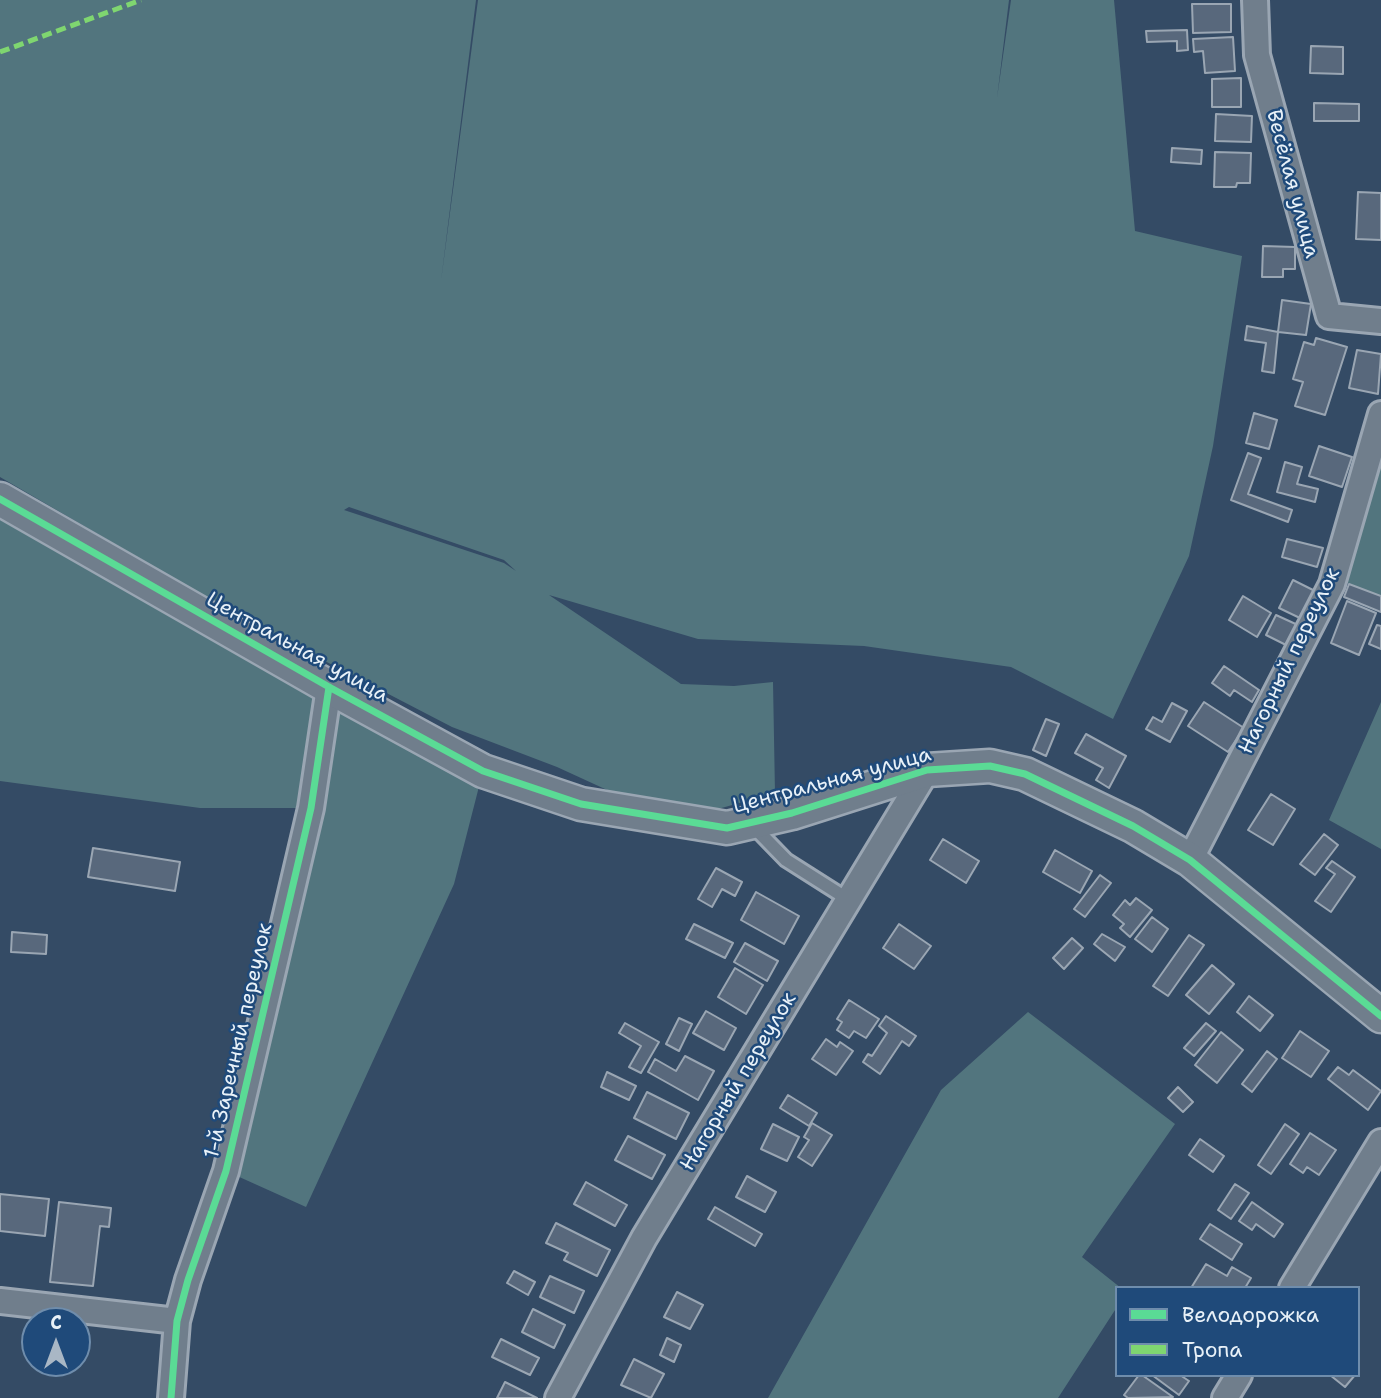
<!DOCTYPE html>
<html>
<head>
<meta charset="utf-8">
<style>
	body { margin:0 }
	#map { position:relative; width:1381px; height:1398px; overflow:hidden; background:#344b65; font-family:"Shantell Sans",sans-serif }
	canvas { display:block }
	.legend { position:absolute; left:1115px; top:1286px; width:245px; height:91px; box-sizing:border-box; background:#1f4a7a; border:2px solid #6f8dac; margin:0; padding:9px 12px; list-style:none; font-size:21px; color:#e8f1f8 }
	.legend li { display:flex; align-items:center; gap:14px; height:35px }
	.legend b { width:35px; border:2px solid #6f8dac }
	.north { position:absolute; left:21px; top:1307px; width:70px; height:70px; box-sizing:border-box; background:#1f4a7a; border:2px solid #6f8dac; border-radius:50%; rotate:0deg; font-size:19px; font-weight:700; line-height:28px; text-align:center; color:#e8f1f8 }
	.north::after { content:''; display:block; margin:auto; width:24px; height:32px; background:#a9b7c5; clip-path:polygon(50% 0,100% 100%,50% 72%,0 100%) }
</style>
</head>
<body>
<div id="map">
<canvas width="1381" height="1398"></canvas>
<ul class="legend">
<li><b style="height:9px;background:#5adb95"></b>Велодорожка</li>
<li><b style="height:9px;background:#7fd670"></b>Тропа</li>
</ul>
<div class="north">С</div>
</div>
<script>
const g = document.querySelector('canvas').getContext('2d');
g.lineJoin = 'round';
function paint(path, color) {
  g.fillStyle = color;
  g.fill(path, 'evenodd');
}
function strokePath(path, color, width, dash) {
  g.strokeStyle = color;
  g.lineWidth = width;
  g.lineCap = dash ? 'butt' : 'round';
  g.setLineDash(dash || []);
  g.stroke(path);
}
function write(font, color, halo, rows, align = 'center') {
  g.font = font + ' "Shantell Sans",sans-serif';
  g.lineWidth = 5;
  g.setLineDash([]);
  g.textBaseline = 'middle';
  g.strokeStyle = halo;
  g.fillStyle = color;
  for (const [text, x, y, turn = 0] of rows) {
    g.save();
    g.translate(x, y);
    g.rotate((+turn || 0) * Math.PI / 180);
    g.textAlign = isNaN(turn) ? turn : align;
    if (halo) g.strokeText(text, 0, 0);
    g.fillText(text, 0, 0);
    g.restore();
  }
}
const green = new Path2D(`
	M0 0H476L441 281 478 0H1009L997 98 1011 0H1114L1135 231 1242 256 1213 446 1189 556 1113 719 1011 667 864 646 698 639 549 595 681 684 734 686 773 682 775 793 718 809 618 795 557 767 452 727 242 618 0 477ZM349 507 504 560 516 571 504 563 344 510Z
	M1381 449V596L1349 584 1337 568Z
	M0 499 483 771 454 884 306 1207 226 1171 311 808H200L0 781Z
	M1381 702V849L1329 820Z
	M1028 1012 1175 1124 1082 1257 1121 1288H1117V1307L1058 1398H768L941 1090Z`);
const building = new Path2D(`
	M1192 4H1231V32L1193 33Z
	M1187 30 1188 50 1177 51V41L1147 42 1146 31Z
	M1233 37 1235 71 1205 73 1203 51 1194 52 1193 39Z
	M1311 46 1343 47V74L1310 73Z
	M1241 78V107H1212V79Z
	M1314 103 1359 104V121H1314Z
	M1216 114 1252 116 1251 142 1215 141Z
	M1172 148 1202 150 1201 164 1171 162Z
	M1215 152 1251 153 1250 183H1237L1236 187H1214Z
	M1358 192 1381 193V240L1356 239Z
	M1263 246 1295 247V269H1283V277H1262Z
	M1282 300 1311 304 1306 335 1278 332Z
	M1247 326 1278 332 1274 373 1262 371 1266 343 1245 340Z
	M1316 338 1347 347 1325 415 1295 406 1303 382 1293 379 1304 342 1314 345Z
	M1357 350 1381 354 1378 394 1349 388Z
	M1254 413 1277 420 1269 449 1246 443Z
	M1319 446 1352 457 1342 487 1309 476Z
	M1248 453 1261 458 1248 494 1292 510 1288 522 1231 500Z
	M1285 462 1302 467 1297 484 1318 489 1315 502 1277 492Z
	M1287 539 1323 548 1317 567 1282 557Z
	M1293 580 1317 592 1304 620 1279 608Z
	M1349 584 1381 596V612L1344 597Z
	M1243 596 1271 613 1257 637 1229 620Z
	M1347 601 1376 613 1359 655 1331 643Z
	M1276 615 1300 626 1290 647 1266 635Z
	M1377 625 1381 626V649L1369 644Z
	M1224 666 1259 690 1252 702 1234 690 1230 696 1212 683Z
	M1204 702 1244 728 1228 752 1188 726Z
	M1172 703 1187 711 1170 742 1146 729 1153 717 1162 722Z
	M1046 719 1059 724 1046 756 1033 750Z
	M1086 734 1126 756 1109 788 1096 780 1103 768 1075 753Z
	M1271 794 1295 809 1273 845 1248 830Z
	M1324 834 1338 845 1315 875 1300 864Z
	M943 839 979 861 966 883 930 860Z
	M93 848 180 862 175 891 88 877Z
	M1055 850 1092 871 1080 893 1043 872Z
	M1332 861 1355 877 1331 912 1315 901 1335 874 1326 868Z
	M716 868 742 882 735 896 722 889 712 907 698 899Z
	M1100 875 1111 883 1085 917 1074 909Z
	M756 892 799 916 784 944 741 920Z
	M1136 898 1152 910 1130 937 1120 928 1124 924 1113 915 1125 900 1130 905Z
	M1152 917 1168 929 1152 952 1135 939Z
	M694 924 733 943 725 958 686 939Z
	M899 924 931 946 914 969 883 948Z
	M12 932 47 935 46 954 11 952Z
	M1102 934 1125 947 1115 961 1094 944Z
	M1189 935 1204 945 1168 996 1153 986Z
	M1072 938 1083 948 1064 969 1053 958Z
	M745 943 778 961 767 981 734 962Z
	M1212 965 1234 984 1209 1014 1186 995Z
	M735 968 763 985 746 1014 718 997Z
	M1249 996 1273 1015 1260 1031 1237 1012Z
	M849 1000 879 1019 866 1038 854 1031 849 1038 837 1030 842 1022 837 1019Z
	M706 1011 736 1028 724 1050 693 1033Z
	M886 1016 916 1036 909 1046 902 1041 880 1074 863 1062 868 1054 872 1056 887 1033 879 1026Z
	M679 1018 692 1024 679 1051 666 1044Z
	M625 1023 659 1042 641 1073 629 1067 641 1046 619 1033Z
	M1206 1023 1216 1031 1194 1056 1184 1048Z
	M1300 1031 1329 1051 1311 1077 1282 1058Z
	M1221 1032 1243 1050 1217 1083 1195 1065Z
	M826 1039 837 1047 840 1042 853 1051 836 1075 812 1059Z
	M1267 1051 1277 1059 1252 1092 1242 1084Z
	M685 1056 714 1071 698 1100 648 1072 655 1059 676 1071Z
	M1338 1067 1349 1075 1353 1070 1381 1091 1368 1110 1328 1079Z
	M607 1072 636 1086 629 1100 601 1087Z
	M1178 1087 1193 1102 1183 1112 1168 1098Z
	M647 1092 689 1113 676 1139 634 1118Z
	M788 1095 817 1113 809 1126 780 1108Z
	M812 1123 832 1135 812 1166 798 1157 809 1140 804 1137Z
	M773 1124 799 1137 787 1161 761 1149Z
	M1285 1124 1299 1134 1271 1174 1258 1165Z
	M1310 1133 1336 1150 1319 1175 1307 1167 1303 1173 1290 1164Z
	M628 1136 665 1155 652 1179 615 1160Z
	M1200 1139 1224 1156 1213 1172 1189 1155Z
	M747 1176 776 1192 765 1212 736 1197Z
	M586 1182 627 1205 615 1226 574 1204Z
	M1235 1184 1249 1193 1231 1219 1218 1210Z
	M0 1194 49 1199 45 1236 0 1231Z
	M59 1202 111 1208 109 1227 100 1226 93 1286 50 1282Z
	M1252 1202 1283 1224 1274 1237 1256 1224 1252 1230 1239 1221Z
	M715 1207 762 1234 755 1246 708 1219Z
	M556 1223 610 1250 597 1276 564 1260 568 1253 546 1243Z
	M1210 1224 1242 1244 1232 1260 1200 1239Z
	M1206 1264 1227 1276 1232 1267 1251 1278 1245 1288H1191Z
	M514 1271 535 1282 528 1295 507 1283Z
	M550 1276 584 1291 574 1313 540 1297Z
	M677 1292 703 1305 690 1329 664 1317Z
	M533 1309 565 1325 554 1348 522 1332Z
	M667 1338 681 1345 674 1362 660 1355Z
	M501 1339 539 1358 530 1375 492 1357Z
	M634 1359 664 1374 651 1398 621 1385Z
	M1139 1375H1142L1173 1397 1128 1398 1124 1395Z
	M1152 1375H1180L1189 1381 1179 1395Z
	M1330 1375H1355L1345 1387Z
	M505 1382 537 1398H497Z`);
const service = new Path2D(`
	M753 826 786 860 849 900`);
const minor = new Path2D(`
	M1255 0 1257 55 1329 316 1381 321
	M1190 860 1332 584 1381 414
	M1292 1288 1381 1142
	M0 1301 177 1321
	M171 1398 177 1321 188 1280 226 1171 311 808 329 687
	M558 1398 644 1238 927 770
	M1225 1398 1239 1375`);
const tertiary = new Path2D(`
	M0 499 329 687 483 771 581 804 727 828 792 813 927 770 990 766 1025 774 1133 826 1190 860 1381 1016`);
const quiet = new Path2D(`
	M0 52 141 0`);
const cycleway = new Path2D(`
	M0 499 329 687 483 771 581 804 727 828 792 813 927 770 990 766 1025 774 1133 826 1190 860 1381 1016
	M171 1398 177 1321 188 1280 226 1171 311 808 329 687`);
const streetNames = [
	["Весёлая улица",1292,184,75],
	["Центральная улица",297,648,29],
	["Нагорный переулок",1290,661,-64],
	["Центральная улица",832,781,-15],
	["1-й Заречный переулок",239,1041,-77],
	["Нагорный переулок",739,1082,-59]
];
paint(green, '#52757e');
paint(building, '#58687c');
strokePath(building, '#9aa6b3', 2);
strokePath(service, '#9aa6b3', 18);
strokePath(minor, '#9aa6b3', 30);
strokePath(tertiary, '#9aa6b3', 37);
strokePath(service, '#707e8c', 12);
strokePath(minor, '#707e8c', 24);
strokePath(tertiary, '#707e8c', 32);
strokePath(quiet, '#7fd670', 5, [10, 5]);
strokePath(cycleway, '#5adb95', 7);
write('21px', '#e8f1f8', '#1f4a7a', streetNames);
</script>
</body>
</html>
